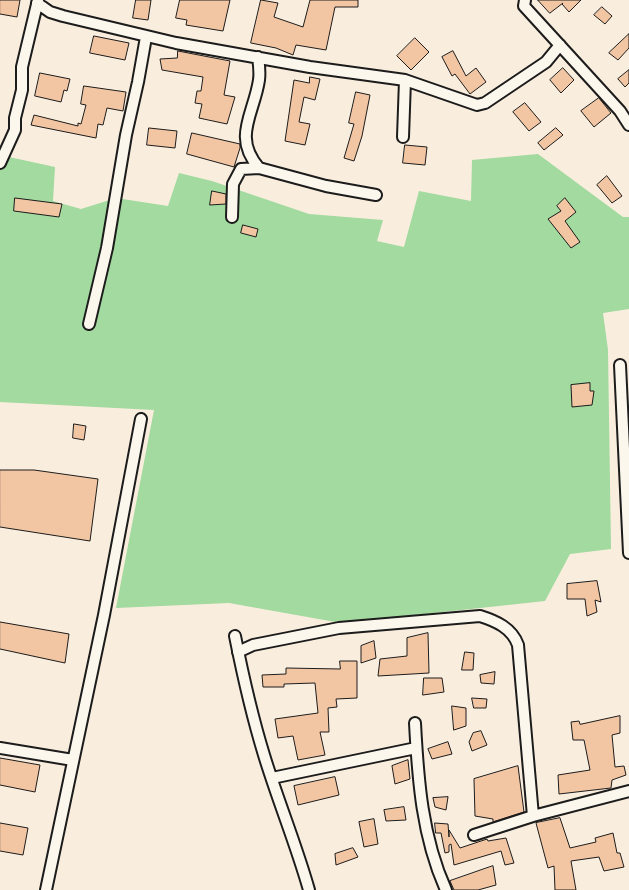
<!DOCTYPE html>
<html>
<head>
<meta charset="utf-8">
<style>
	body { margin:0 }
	canvas { display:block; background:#f9eddd }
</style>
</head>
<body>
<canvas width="629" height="890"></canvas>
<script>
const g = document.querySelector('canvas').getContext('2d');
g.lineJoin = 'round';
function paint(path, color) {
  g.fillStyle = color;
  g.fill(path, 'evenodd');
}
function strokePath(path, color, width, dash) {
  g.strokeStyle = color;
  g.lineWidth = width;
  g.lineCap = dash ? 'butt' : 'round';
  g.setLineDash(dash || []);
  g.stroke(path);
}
const green = new Path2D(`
	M538 154 623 217H629V309L603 313 608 350 611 549 570 554 545 601 341 623 229 603 116 608 154 410 0 402V155L55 167 53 201 81 209 116 198 168 206 179 173 212 181 309 214 383 220 377 241 404 247 419 191 471 201 472 160Z`);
const building = new Path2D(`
	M0 0H20L17 17 0 14Z
	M136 0H151L148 20 133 18Z
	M180 0H230L223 31 186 25 187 20 176 18Z
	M261 0 278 3 274 17 303 27 310 0H358V7H335L326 50 296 45 293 55 276 48 251 43Z
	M538 0H581L569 12 562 4 563 3 550 13Z
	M602 7 612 16 605 24 594 15Z
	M629 34V48L618 60 609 53Z
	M94 36 129 43 125 60 90 53Z
	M415 38 429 52 411 70 397 56Z
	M178 51 230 61 224 95 235 97 227 124 199 118 202 104 195 103 197 91H201L203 77 162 70 160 59 177 58Z
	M453 51 466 76 476 68 486 82 470 94 455 74 452 76 442 57Z
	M563 68 574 80 561 93 550 80Z
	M629 70V83L625 87 618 79Z
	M40 73 70 79 67 91 64 90 61 102 35 96Z
	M310 77 320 79 315 100 304 97 299 122 310 124 305 145 285 141 294 80 309 83Z
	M84 86 126 92 123 111 107 108 103 125 98 124 96 138 31 125 34 115 78 126V123L81 124 86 105 81 104Z
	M356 92 370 95 362 136 354 161 344 158 354 124 349 123Z
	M599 98 611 113 594 127 581 111Z
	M525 103 541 122 529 131 513 112Z
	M149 128 177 131 175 148 147 145Z
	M556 128 563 135 544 150 538 143Z
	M192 133 240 144V148L234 167 187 154Z
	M405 145 427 147 425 165 403 163Z
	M607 176 622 196 612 203 597 185Z
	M212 191 226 194V204L210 205Z
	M15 198 62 204 59 217 14 211Z
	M565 198 576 212 565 221 580 242 571 248 548 219 561 211 557 206Z
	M243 225 258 229 256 237 241 233Z
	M590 383V391H594L592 405 572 407 571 385Z
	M74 424 86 426 84 440 73 438Z
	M0 470H34L98 479 90 541 0 527Z
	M597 581 601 602 595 600 597 612 587 616 585 599H567V584Z
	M0 622 69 634 65 663 0 649Z
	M428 633 429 673 378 676 380 659 407 656V638Z
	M374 641 376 658 361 663V646Z
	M465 652 474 653 473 670H462Z
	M340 661H357V698L336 699 337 707 328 708 329 732H320L325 755 298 760 293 736 278 738 275 719 318 713 315 683 284 684V687H263L262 675 286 674V668L340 669Z
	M495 672 494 684 481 683 480 675Z
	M424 678H442L444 692 423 695Z
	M472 698 487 699 486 708H474Z
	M452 706 466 708V726L454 730Z
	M620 716V733L612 735 615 767 624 766 626 775 612 780 611 788 559 794 558 775 590 770 584 740H573L571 722 579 721 580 724Z
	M481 731 487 745 472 751 469 742 473 733Z
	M448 742 452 754 432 759 428 749Z
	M0 758 40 765 35 792 0 785Z
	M408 760 410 779 395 784 392 766Z
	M518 766 524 812 493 822V819L475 816 474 779Z
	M335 777 339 795 298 805 294 786Z
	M448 797 446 810 435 807 433 798Z
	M404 807 406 820 386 821 384 810Z
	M560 818 570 848 596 842 595 838 613 833 617 853H620L624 867 604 871 599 857 571 861 576 890H555L554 866 548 868 536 823Z
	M374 819 378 844 364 847 359 822Z
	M0 823 28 828 23 855 0 851Z
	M435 823 448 824 449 837V830L460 848 487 839 488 841 506 838 514 863 505 865 501 851 454 865 451 844 449 845V852L445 853 441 833H436Z
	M353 848 358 857 336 865 335 854Z
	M493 866 496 885 478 890H454L450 881Z`);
const minor = new Path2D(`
	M525 0 524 6 620 111 629 125
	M37 3 50 12 63 16 176 43 310 67 405 80 477 105 485 103 546 62 560 45
	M258 57C259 64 260 73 259 80 254 114 232 137 259 168L326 186 376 195
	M403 137 405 80
	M0 163 15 130V118L22 90V67L38 0
	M232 217 233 184 241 169 259 168
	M89 324 107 248 126 135 138 82 146 37
	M620 365 629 553
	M235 636C243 676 252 716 264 755 278 801 296 844 309 890
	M238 652 253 645 339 628 480 616C496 621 512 628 518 645L533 816
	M415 723C418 780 422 837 446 890
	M0 748 73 760
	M272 778 416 748
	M474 835 533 816 629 791
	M46 890 104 615 141 419`);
paint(green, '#a2da9f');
paint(building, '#f3c6a3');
strokePath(building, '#1c1c1c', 1);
strokePath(minor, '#1c1c1c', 14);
strokePath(minor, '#fbf7ec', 10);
</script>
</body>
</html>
